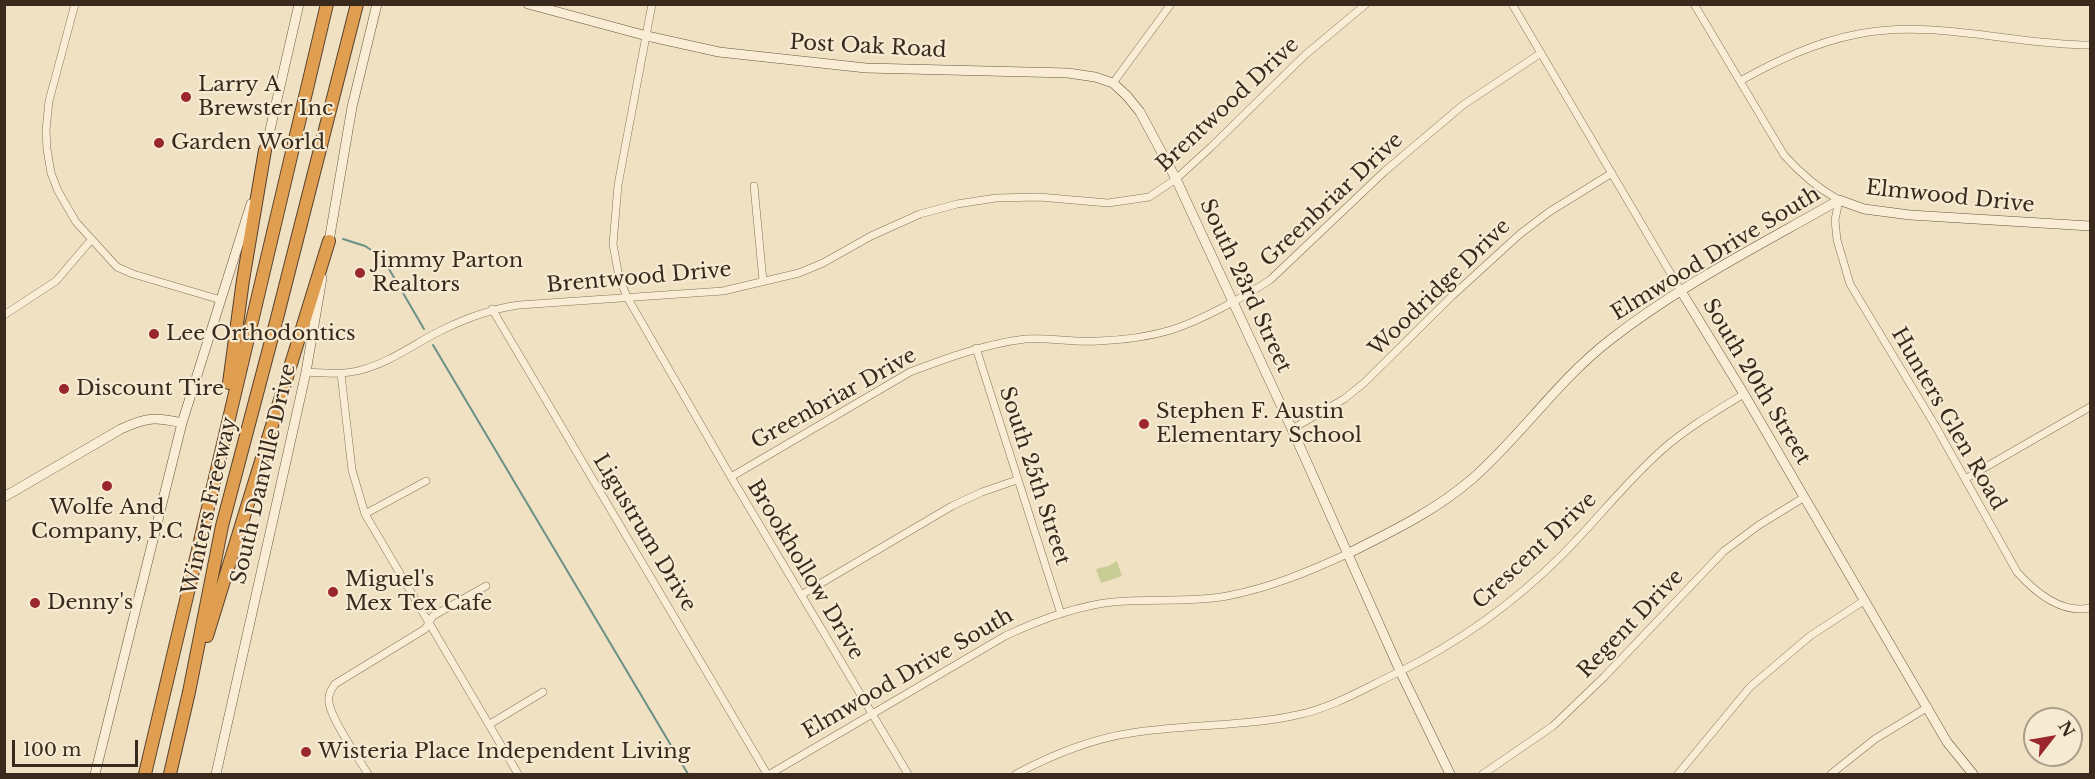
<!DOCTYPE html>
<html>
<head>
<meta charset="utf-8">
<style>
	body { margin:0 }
	#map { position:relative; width:2095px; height:779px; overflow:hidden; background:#efe1c2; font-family:"Libre Baskerville",serif }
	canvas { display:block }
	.frame { position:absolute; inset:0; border:6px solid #392a1d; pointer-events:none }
	.north { position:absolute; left:2023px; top:707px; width:60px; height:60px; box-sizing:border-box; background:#f6ebd2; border:2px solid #aa9e8a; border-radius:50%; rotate:59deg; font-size:16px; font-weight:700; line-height:24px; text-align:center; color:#392a1d }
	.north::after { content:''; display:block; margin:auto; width:21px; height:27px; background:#99272b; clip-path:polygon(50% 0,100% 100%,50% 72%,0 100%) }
	.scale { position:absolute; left:12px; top:740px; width:126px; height:27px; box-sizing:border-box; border:3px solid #392a1d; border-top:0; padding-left:8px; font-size:18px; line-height:21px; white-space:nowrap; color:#392a1d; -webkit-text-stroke:4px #f6ebd2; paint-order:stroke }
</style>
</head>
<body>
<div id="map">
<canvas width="2095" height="779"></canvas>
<div class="frame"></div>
<div class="north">N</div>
<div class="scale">100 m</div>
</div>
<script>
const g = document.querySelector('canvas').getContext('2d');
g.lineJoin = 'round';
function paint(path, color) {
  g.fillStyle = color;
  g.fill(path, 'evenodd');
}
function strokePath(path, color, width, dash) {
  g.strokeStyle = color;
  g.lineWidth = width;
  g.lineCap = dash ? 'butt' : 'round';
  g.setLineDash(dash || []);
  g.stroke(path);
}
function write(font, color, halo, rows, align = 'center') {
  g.font = font + ' "Libre Baskerville",serif';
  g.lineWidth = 4.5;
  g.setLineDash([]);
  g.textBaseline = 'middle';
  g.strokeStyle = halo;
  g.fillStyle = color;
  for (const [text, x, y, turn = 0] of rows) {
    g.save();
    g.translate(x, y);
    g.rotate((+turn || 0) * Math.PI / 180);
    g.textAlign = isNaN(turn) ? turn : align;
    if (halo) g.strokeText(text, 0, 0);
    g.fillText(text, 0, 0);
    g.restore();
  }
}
const green = new Path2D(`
	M1117 561 1122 576 1101 583 1096 569 1108 566Z`);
const stream = new Path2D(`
	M343 239 365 246 382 257 424 329
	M433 345 688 774`);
const street = new Path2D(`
	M75 4 49 101 46 130 47 149 51 173 58 191 76 222 117 267 133 274 221 300
	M652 4 618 185 613 244 619 277 627 297 731 477 908 774
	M1512 4 1681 291
	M1694 4 1784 155C1801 174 1817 188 1839 200L1835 220 1837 240 1850 284 1936 427 2017 572C2035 592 2062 614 2090 608
	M1740 81C1778 60 1816 42 1858 34 1934 19 2014 45 2090 45
	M1113 83 1171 4
	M754 186 763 281
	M492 309 767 774
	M4 315 56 281 91 240
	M976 348 1061 614
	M306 372C325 373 343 375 361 370 389 363 414 344 440 331 466 318 490 309 519 305L723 291 799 273 823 263 871 236 920 214 957 204 996 198 1039 197 1108 203 1149 197 1176 179 1211 147 1305 55 1366 4
	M341 374 352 470 365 514 518 774
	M1292 429 1344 399 1364 383 1452 296 1520 234 1549 212 1612 173
	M731 477 910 372C947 358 985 344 1025 339 1049 337 1074 343 1098 341 1123 340 1148 337 1171 330 1200 321 1244 297 1270 280L1385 171 1463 105 1541 53
	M1965 479 2090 407
	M365 514 426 481
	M801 595 952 506 982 492 1017 480
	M490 724 543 692
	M368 774C359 759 330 718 329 702 328 694 331 690 335 684L425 629 433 616 486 586
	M770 774 1005 636C1039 620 1075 606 1113 602 1151 598 1189 603 1227 596 1269 588 1308 572 1347 554
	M1016 774C1052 755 1090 739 1131 733 1185 724 1243 727 1297 715 1332 708 1365 688 1397 673 1458 643 1514 603 1562 555 1596 521 1626 482 1662 450 1687 428 1716 411 1744 394
	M1483 774 1553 726 1604 677 1724 551 1759 525 1803 498
	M1678 774 1750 687 1810 636 1865 600
	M1831 774 1875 739 1928 707`);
const secondary = new Path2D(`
	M528 4 647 36 719 52 866 68 1068 73 1095 77 1113 83 1127 96 1140 112 1176 179 1292 429 1400 671 1450 774
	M264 156 299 4
	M328 247 352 107 377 4
	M1681 291 1744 394 1947 742 1973 774
	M4 497 121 429C147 417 155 417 182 423
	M1347 554C1391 532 1435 511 1472 479 1521 436 1558 380 1610 340 1680 285 1762 244 1839 200L1864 209 1910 215 2090 226
	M95 774 182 423 251 204
	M216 774 306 372 322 278`);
const highway = new Path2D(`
	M229 383 243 280 265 150
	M207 636 329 241
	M145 774 327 4
	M170 774 189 692 222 526 276 322 357 4`);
const markers = [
	[186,97,6,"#99272b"],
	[159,143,6,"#99272b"],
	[360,273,6,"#99272b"],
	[154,334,6,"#99272b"],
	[64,389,6,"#99272b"],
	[1144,424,6,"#99272b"],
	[107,486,6,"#99272b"],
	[333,592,6,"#99272b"],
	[35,603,6,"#99272b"],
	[306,752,6,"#99272b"]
];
const streetNames = [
	["Post Oak Road",868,47,3],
	["Brentwood Drive",1228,105,-43],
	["Elmwood Drive",1950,197,6],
	["Greenbriar Drive",1332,200,-43],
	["Elmwood Drive South",1716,254,-31],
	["Brentwood Drive",639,278,-5],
	["South 23rd Street",1245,286,65],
	["Woodridge Drive",1440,288,-44],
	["South 20th Street",1756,382,59],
	["Greenbriar Drive",834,399,-29],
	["Hunters Glen Road",1948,419,60],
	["South Danville Drive",264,474,-77],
	["South 25th Street",1034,476,72],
	["Winters Freeway",210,506,-77],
	["Ligustrum Drive",644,533,59],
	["Crescent Drive",1535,551,-43],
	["Brookhollow Drive",805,570,59],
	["Regent Drive",1631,624,-46],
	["Elmwood Drive South",908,674,-30]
];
const poiNames = [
	["Larry A",198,85],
	["Brewster Inc",198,109],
	["Garden World",171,143],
	["Jimmy Parton",372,261],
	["Realtors",372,285],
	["Lee Orthodontics",166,334],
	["Discount Tire",76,389],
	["Stephen F. Austin",1156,412],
	["Elementary School",1156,436],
	["Wolfe And",107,508,"center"],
	["Company, P.C",107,532,"center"],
	["Miguel's",345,580],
	["Mex Tex Cafe",345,604],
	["Denny's",47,603],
	["Wisteria Place Independent Living",318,752]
];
paint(green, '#c8cd96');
strokePath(stream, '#6b9086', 2);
strokePath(street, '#897159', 8);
strokePath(secondary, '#6b533c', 10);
strokePath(highway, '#57402d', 14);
strokePath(street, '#f9eed5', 7);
strokePath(secondary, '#f9eed5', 9);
strokePath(highway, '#e09e51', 12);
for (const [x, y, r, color] of markers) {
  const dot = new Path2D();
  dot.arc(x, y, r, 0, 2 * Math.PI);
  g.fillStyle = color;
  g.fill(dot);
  strokePath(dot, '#f6ebd2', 2);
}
write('21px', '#392a1d', '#f6ebd2', streetNames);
write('21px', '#392a1d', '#f6ebd2', poiNames, 'left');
</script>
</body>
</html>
